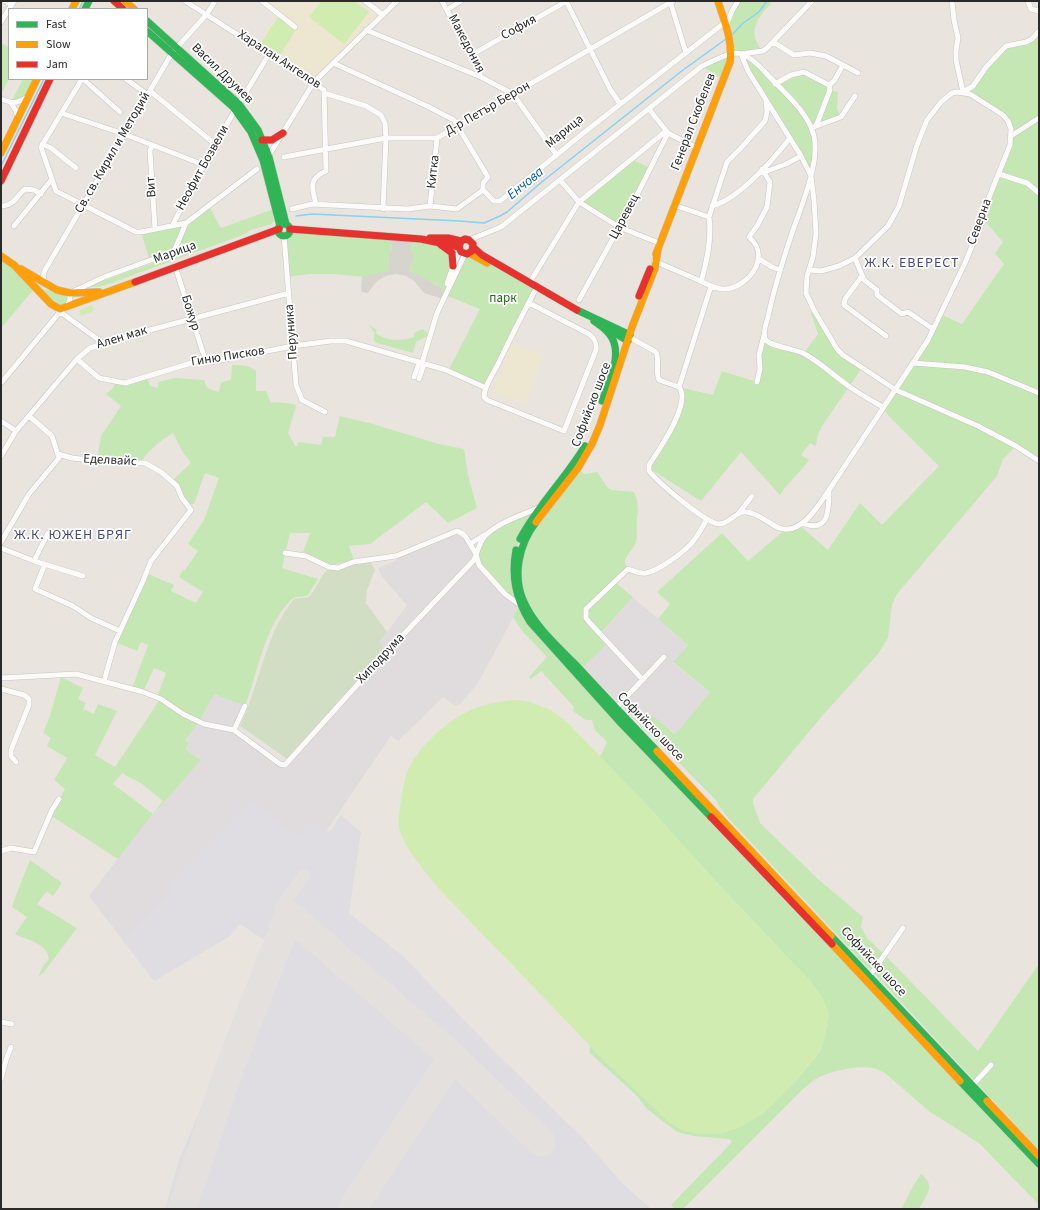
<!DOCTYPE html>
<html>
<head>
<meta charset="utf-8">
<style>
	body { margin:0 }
	#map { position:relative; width:1040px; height:1210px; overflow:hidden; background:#e9e5de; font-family:"Source Sans 3",sans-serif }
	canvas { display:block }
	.frame { position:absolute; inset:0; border:2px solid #2a2a2a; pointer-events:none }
	.legend { position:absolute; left:8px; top:8px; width:140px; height:72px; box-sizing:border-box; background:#fff; border:1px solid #aaa; margin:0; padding:5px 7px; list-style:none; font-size:12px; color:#2a2a2a }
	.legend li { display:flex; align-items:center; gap:8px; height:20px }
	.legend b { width:20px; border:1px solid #aaa }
</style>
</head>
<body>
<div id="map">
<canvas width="1040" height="1210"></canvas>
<div class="frame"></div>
<ul class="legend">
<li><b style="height:5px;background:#30b455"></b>Fast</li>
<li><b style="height:5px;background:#ff9f0a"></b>Slow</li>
<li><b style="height:5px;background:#e5322d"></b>Jam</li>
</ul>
</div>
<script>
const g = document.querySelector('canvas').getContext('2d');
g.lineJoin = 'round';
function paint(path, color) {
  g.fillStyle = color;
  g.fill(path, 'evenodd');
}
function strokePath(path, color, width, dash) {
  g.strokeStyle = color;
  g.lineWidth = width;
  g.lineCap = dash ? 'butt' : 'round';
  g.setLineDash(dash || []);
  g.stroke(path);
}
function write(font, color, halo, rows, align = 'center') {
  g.font = font + ' "Source Sans 3",sans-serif';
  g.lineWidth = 3.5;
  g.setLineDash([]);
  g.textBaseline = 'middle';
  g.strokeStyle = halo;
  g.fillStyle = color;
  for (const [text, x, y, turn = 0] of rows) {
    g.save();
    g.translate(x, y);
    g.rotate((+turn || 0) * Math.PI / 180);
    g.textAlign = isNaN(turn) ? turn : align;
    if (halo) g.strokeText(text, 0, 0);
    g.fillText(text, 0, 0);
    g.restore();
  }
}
const industrial = new Path2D(`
	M461 532 520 605 478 683 460 704 455 706 443 697 398 741 391 736 256 934 240 924 230 936 154 981 89 896 144 825 201 760 185 749 184 740 199 722 214 694 245 706 235 730 285 765 385 654 380 642 407 605 382 577 378 568 397 560 396 556Z
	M633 597 688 645 673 663 710 692 679 730 674 734 661 722 651 716 644 713 632 705 627 711 583 667 608 643 600 635Z`);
const education = new Path2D(`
	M262 1H365L383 15 314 82 257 46 278 14Z
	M511 343 544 355 526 404 493 392Z`);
const airport = new Path2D(`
	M250 799 298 836 309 821 329 832 341 815 361 832 349 913 403 956 494 1051 583 1138 622 1183 651 1209H165L179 1160 270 944 240 924 230 936 154 981 123 940 173 890 170 883Z`);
const green = new Path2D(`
	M738 1H770L771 4C756 18 747 34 763 51L751 53 749 57 775 84 791 75 804 72 829 85 830 90 838 92 837 109 841 117 812 128 814 137 811 176 790 138 741 54 732 53 724 80 702 66 731 53 726 27Z
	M1039 31V461L1016 446 1003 459 997 476 897 594 892 605 888 638 878 654 823 715 753 799V803L760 823 818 879 863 917 861 927 867 938 885 955 978 1051 1039 964V1150L875 974 874 970 867 967 729 819 719 806 715 799 627 711 632 705C639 710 645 713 652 716 660 720 667 728 674 734L679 730 710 692 673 662 688 645 658 619 670 604 657 592 722 533 748 561 786 529 799 525 828 550 860 503 882 525 939 466 882 409 928 340 940 314 962 324 1004 264 995 253 1003 242 983 219 1010 145 1011 129 1003 115 963 92 973 86 1006 46 1026 42Z
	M1 43 9 47V79L2 92Z
	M23 79H37L28 96 11 103Z
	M632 159 650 168 619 227 579 202Z
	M209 206 221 228 271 210 272 208 274 220 272 224 251 230 243 235 103 286 84 288 104 277 105 280 185 252 182 243 179 241 175 249 150 261 141 232 186 223Z
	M290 229 386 235 392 244C391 248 390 253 389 257 388 262 391 266 388 271L366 277 332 274H309L288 277 284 236 289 234Z
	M413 238 434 241 453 254 445 292 465 254 477 257 530 285 537 287 486 388 448 371 480 309 445 295 440 286C438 286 411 272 409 270L411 246 414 242Z
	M1 256 34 289 1 328Z
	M40 288 69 297 66 306 58 307Z
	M814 310 837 349 862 368 822 426 818 434 816 446 810 443 801 455 809 460C800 473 788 482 780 495L741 452 701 501 649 468 681 406 683 388 713 395 722 371 757 382 759 362 766 340 804 353 818 334 811 313Z
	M368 324 377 330 376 333C386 342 402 341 414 337V333L423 329 427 333V336L416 342 413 353 374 342 375 340 373 339 375 337 373 335 375 333Z
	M232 365C241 365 249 365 256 371V391H266L271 403C279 401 286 404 294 404L296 406 288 433 296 447 299 442 321 445 323 437H335L340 416 373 424 439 444 464 449 468 475 477 508 448 523 426 502 370 544 349 546 354 560 332 565 303 552 310 533H290L282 568 318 579 308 595C303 598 296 595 291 600 264 627 258 672 245 706L214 694 199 722 185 740 189 743 185 749 201 760 144 825 118 859 50 815 65 789 54 780 67 758 47 746 51 738 43 733 50 716 61 677 83 688 78 699 86 703 83 709 94 714 98 704 117 711 95 755 115 767 160 699 157 697 166 673 154 668 143 692 132 689 148 645 141 642 137 651 115 642 146 573 174 585 171 591 196 603 203 592 179 577 183 570H185L198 551 188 544 204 520 219 478 205 473 194 504H186L172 481 191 463 182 451 173 433C160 441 150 449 141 462H107L98 455 101 436 121 406 106 394 113 388 115 381 125 383 146 376 150 386 158 388V382L175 378 204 380 207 388 219 392 221 382 231 380ZM122 773 142 784 163 801 153 814 113 784Z
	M578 468 584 474 597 472 608 488 612 490 634 492C636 497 638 502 638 507 639 512 637 515 637 519 636 527 638 534 636 542 633 552 619 558 628 569L615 582 633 597 600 634 608 643 580 670 546 634 520 589 522 545Z
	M541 506 521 537 516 549 520 605 1039 1164V1205L979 1143 930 1112 886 1074C882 1071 877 1069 872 1068 857 1065 827 1072 814 1080 810 1083 806 1087 802 1090L683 1209H675L671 1205 732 1142 729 1139 694 1136 677 1132 647 1109 637 1096 590 1053V1046L670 1123 762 1114 795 1082 821 1050 812 983 721 887 643 801 600 757 607 742 595 730 592 720H586L573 711 574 707 541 671 531 679 529 677 547 657 523 632 513 617 520 605 479 565 476 554 479 546 492 530Z
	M30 860 62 883 53 896 47 891 37 904 77 928 44 972 38 977 43 966 49 959C47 943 27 940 15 934L27 917 12 907 15 898Z
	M921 1174C937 1187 926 1195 919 1209H901L915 1183Z`);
const cemetery = new Path2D(`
	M369 560 375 570 367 590 366 603 387 632 380 642 386 653 289 760 240 726C260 684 264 636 294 599L308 597 313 592 324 573 329 569Z`);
const pitch = new Path2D(`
	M322 1H354L369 12 344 44 309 17Z
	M278 17 295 31 280 55 261 43Z
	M92 305 94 311 81 316 79 310Z
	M517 700 530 702 551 710 567 722 643 801 721 887 812 983 823 998 829 1013 827 1028 821 1050 795 1082 779 1099 762 1114 741 1127 721 1134H702L683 1131 670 1123 595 1051 440 890C428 875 402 846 399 827 398 818 400 808 401 800 403 790 404 780 408 770 413 759 420 749 429 741 454 714 480 702 517 700Z`);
const plaza = new Path2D(`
	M386 239 414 242 411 246V253L413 255V260L410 264 409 270 411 272 421 276 436 285 440 286 445 295 443 299 424 293 414 281 406 276 397 274 389 275 382 278 375 283 368 293 361 292 362 276H368L388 271 389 269V254L391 251 392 244Z`);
const stream = new Path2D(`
	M79 9 83 1
	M733 34 743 23 759 12 767 1
	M1 166 44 79
	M296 216 312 214 460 221 484 223 500 216 507 212 543 181 683 70 726 39`);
const taxiway = new Path2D(`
	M289 915 281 907 304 875`);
const runway = new Path2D(`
	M182 1209 228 1072 289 915 453 1057 541 1142
	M352 1209 453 1057`);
const street = new Path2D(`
	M5 1 11 5
	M185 1 324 90 326 171C308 179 312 188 316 204
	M262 1 295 27
	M365 1 383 15
	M442 1 471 55 481 77 513 94 556 154
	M566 1 610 89 620 104
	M670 1 686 53
	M812 1 767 48 763 51 741 54 748 71 801 156 811 176 814 200 816 233 813 257 807 276 806 293 814 310 837 349 843 355 896 390 978 426 1016 446 1039 461
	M952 1 954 20 958 38 956 51V60L963 92 973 86 986 67 1006 46 1026 42 1032 39 1039 31
	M1028 1 1031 9 1039 11
	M447 10 461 1
	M1 22 14 1
	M726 26 732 11 738 1
	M366 30 481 77
	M773 42 794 55 810 53 826 56 858 73
	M471 55 567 1
	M333 63 427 106 454 120 488 177 483 183V190
	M82 79 41 147 56 191 136 232H141L186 223 257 169
	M83 79 120 112
	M126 79 148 95
	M775 84 791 75 804 72 829 85
	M150 91 215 144
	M324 93 366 106 381 115 385 123 386 138 383 209
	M1 99C14 104 15 104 28 97
	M11 103 16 111 18 118
	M239 104 269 54
	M649 109 668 133 697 148
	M61 113 124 134 204 165
	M816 126 830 90 829 85 834 81 843 65
	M814 127 841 117 855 96
	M1011 136 1039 118
	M42 144 51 148 76 168
	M152 145 150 151 155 229
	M268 157 314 82 397 1
	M284 157 386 138H437L673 1
	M762 173 786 164 801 156
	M999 174 1027 183 1039 193
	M560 180 579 202 619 227 659 243
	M674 205 709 217
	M3 206C15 205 17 195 25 189L34 190 41 194
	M430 206 437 138
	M712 206C739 199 773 160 790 138
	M292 209 312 204 408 209 430 206 457 209 483 190 494 201H500L586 131 724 23
	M14 226 52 179
	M172 226 204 165 235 110
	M284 236 296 385 302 400 325 412
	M469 240 501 227 702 66C733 52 739 44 765 72 782 91 808 111 814 136 820 163 801 207 792 233 783 260 774 288 768 317 766 323 762 335 766 340 770 346 795 349 803 353 820 362 834 376 850 387 860 394 872 401 883 407
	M855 258 864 280 877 290V295L902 314 908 312 933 329
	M759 259 772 267 780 270
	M654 261C668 267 682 273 696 279 704 283 713 288 722 289 736 290 750 279 756 267 761 255 759 246 749 237L757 226 767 207 770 182 762 169
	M175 266 205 359
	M862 276 845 299 844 305 886 336
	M530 282 579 202 666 131
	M701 282C707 261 712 239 709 217L727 162 740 149 765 121 767 112 766 102
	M45 283 43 276 45 270 172 53 207 14 215 1
	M447 284 453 266 460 250
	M579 300 638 193 668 133
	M529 303 589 334C594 338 597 342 596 350L564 431 487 400 484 397C484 387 492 375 497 366 510 339 523 313 537 287
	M59 311 103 343
	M629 337 656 352C660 361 655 371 659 380L679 387C692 403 659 450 649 465V471C658 482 705 523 719 524 729 524 736 511 746 512 758 513 768 523 779 528 801 536 819 505 829 490L928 340 965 263 983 219 986 205 1010 145 1011 129 1008 121 1003 115 970 94 957 92 952 93 941 102 927 120 917 145 899 206 888 226 855 258 839 266 821 271 809 270
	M77 359 99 378 125 383 205 359 210 362 293 346 331 341H346L446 370 486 388
	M422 363 437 313 465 254
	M913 363 965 367 988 372 1039 393
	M414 377 419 363
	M419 379 424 364
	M757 382 760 369 759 355 764 335
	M1 383 60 312C67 307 71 302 70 293L104 277 173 252 175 249 186 223
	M679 387 711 286
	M1 421 16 431
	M58 454 72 458 107 462 145 463 161 472 177 486 182 498 191 510 151 561 143 581 115 642 104 681
	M1 456 16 431 77 359 90 348 131 335 289 293
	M738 514 752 496
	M802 523C829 534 829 510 829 491
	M484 535 470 544 476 554 479 565 505 594 520 605
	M1 542 29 494 59 458 52 436 29 416
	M1 548 34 561 83 576
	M285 553 306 556 329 567 338 568 353 562 396 556 457 531C464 533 467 538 470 544
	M34 561 48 533
	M45 564 35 589 73 606 91 618 120 631
	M1 678 76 674 143 692 161 699 183 714 204 724 234 730 280 764 285 765 385 654 474 560C477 553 479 544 484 537 496 523 523 515 540 507
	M643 680 590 623 586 618V609L628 569C634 571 639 574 646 573 658 571 681 554 690 545 697 538 702 528 707 519
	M1 689 24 695 29 699V705L11 750V756L16 762
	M615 709 664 657
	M234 730 245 706
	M1 851 11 848 34 852 52 810 59 799
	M869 976 874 970 903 928
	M1 1022 12 1024
	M1 1079 6 1060 11 1047
	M970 1088 991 1065`);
const fast = new Path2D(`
	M85 9 89 1
	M147 21 239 104 258 130 269 157 286 224
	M147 31 233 107 251 132 263 160 280 226
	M278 230a6 6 0 1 1 12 0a6 6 0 1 1-12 0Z
	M577 310 630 335
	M594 321C601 326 608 330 612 338 622 356 609 383 602 401
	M608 329 628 341
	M536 522C519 544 512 576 524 602 534 625 556 645 574 663 601 692 629 722 657 751
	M520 539C538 505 565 479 585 446
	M516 550C511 577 516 599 530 622L618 720 711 817
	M831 936 987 1101
	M960 1081 1039 1164`);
const slow = new Path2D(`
	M125 1 134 9
	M72 9 76 1
	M1 153 37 79
	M469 253 487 263
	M656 254 730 62C733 40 724 21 718 1
	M1 256 14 265 51 304 60 309 135 282
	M21 269 57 290 70 293 99 292
	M536 522 578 468 592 444 600 425 632 327 655 268 658 249
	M657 751 831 936
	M832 944 960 1081
	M987 1101 1039 1156`);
const jam = new Path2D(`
	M114 1 123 9
	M262 140H272L283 133
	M1 181 50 79
	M290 229 421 239 459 247
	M430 238H448L461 241 465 239 469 240 473 244 472 251 467 254 461 252 459 247 461 241
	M441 245 452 253 453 266
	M473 247 482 255 577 310
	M135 282 279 229
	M639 296 650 269
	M711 817 832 944`);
const streetNames = [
	["София",519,28,-29],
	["Македония",466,44,62],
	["Харалан Ангелов",279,60,33],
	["Васил Друмев",222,74,44],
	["Д-р Петър Берон",488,109,-30],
	["Генерал Скобелев",694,122,-69],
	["Марица",565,132,-39],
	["Св. св. Кирил и Методий",113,153,-60],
	["Неофит Бозвели",203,168,-61],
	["Китка",434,172,-84],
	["Вит",152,187,-94],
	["Царевец",625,217,-62],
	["Северна",980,222,-70],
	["Марица",175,253,-20],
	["Божур",190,313,72],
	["Перуника",292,332,-94],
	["Ален мак",122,338,-17],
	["Гиню Писков",228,357,-9],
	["Софийско шосе",592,405,-69],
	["Еделвайс",110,461,3],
	["Хиподрума",381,659,-47],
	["Софийско шосе",650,727,46],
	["Софийско шосе",873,962,47]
];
const parkNames = [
	["парк",503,299]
];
const waterNames = [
	["Енчова",526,184,-39]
];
const neighbourhoodNames = [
	["Ж.К. ЕВЕРЕСТ",912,264],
	["Ж.К. ЮЖЕН БРЯГ",73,536]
];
paint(industrial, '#e0dcde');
paint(education, '#ede6d1');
paint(airport, '#dfdde2');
paint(green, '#c5e7b4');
paint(cemetery, '#d2dec4');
paint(pitch, '#d1ecb1');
paint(plaza, '#d7d3cd');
strokePath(stream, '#8bcff1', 1.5);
strokePath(taxiway, '#e3e0de', 12);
strokePath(runway, '#e3e0de', 29);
strokePath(street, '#c6c4c4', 6);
strokePath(fast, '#c6c4c4', 8);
strokePath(slow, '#c6c4c4', 8);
strokePath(jam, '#c6c4c4', 8);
strokePath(street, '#fcfbfa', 5);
strokePath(fast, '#30b455', 7);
strokePath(slow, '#ff9f0a', 7);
strokePath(jam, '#e5322d', 7);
write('13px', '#2a2a2a', '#fff', streetNames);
write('13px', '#1e6d13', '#fff', parkNames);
write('italic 14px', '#0160a6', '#fff', waterNames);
g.letterSpacing = '1px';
write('14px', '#464b7e', '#fff', neighbourhoodNames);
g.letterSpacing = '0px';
</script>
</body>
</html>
